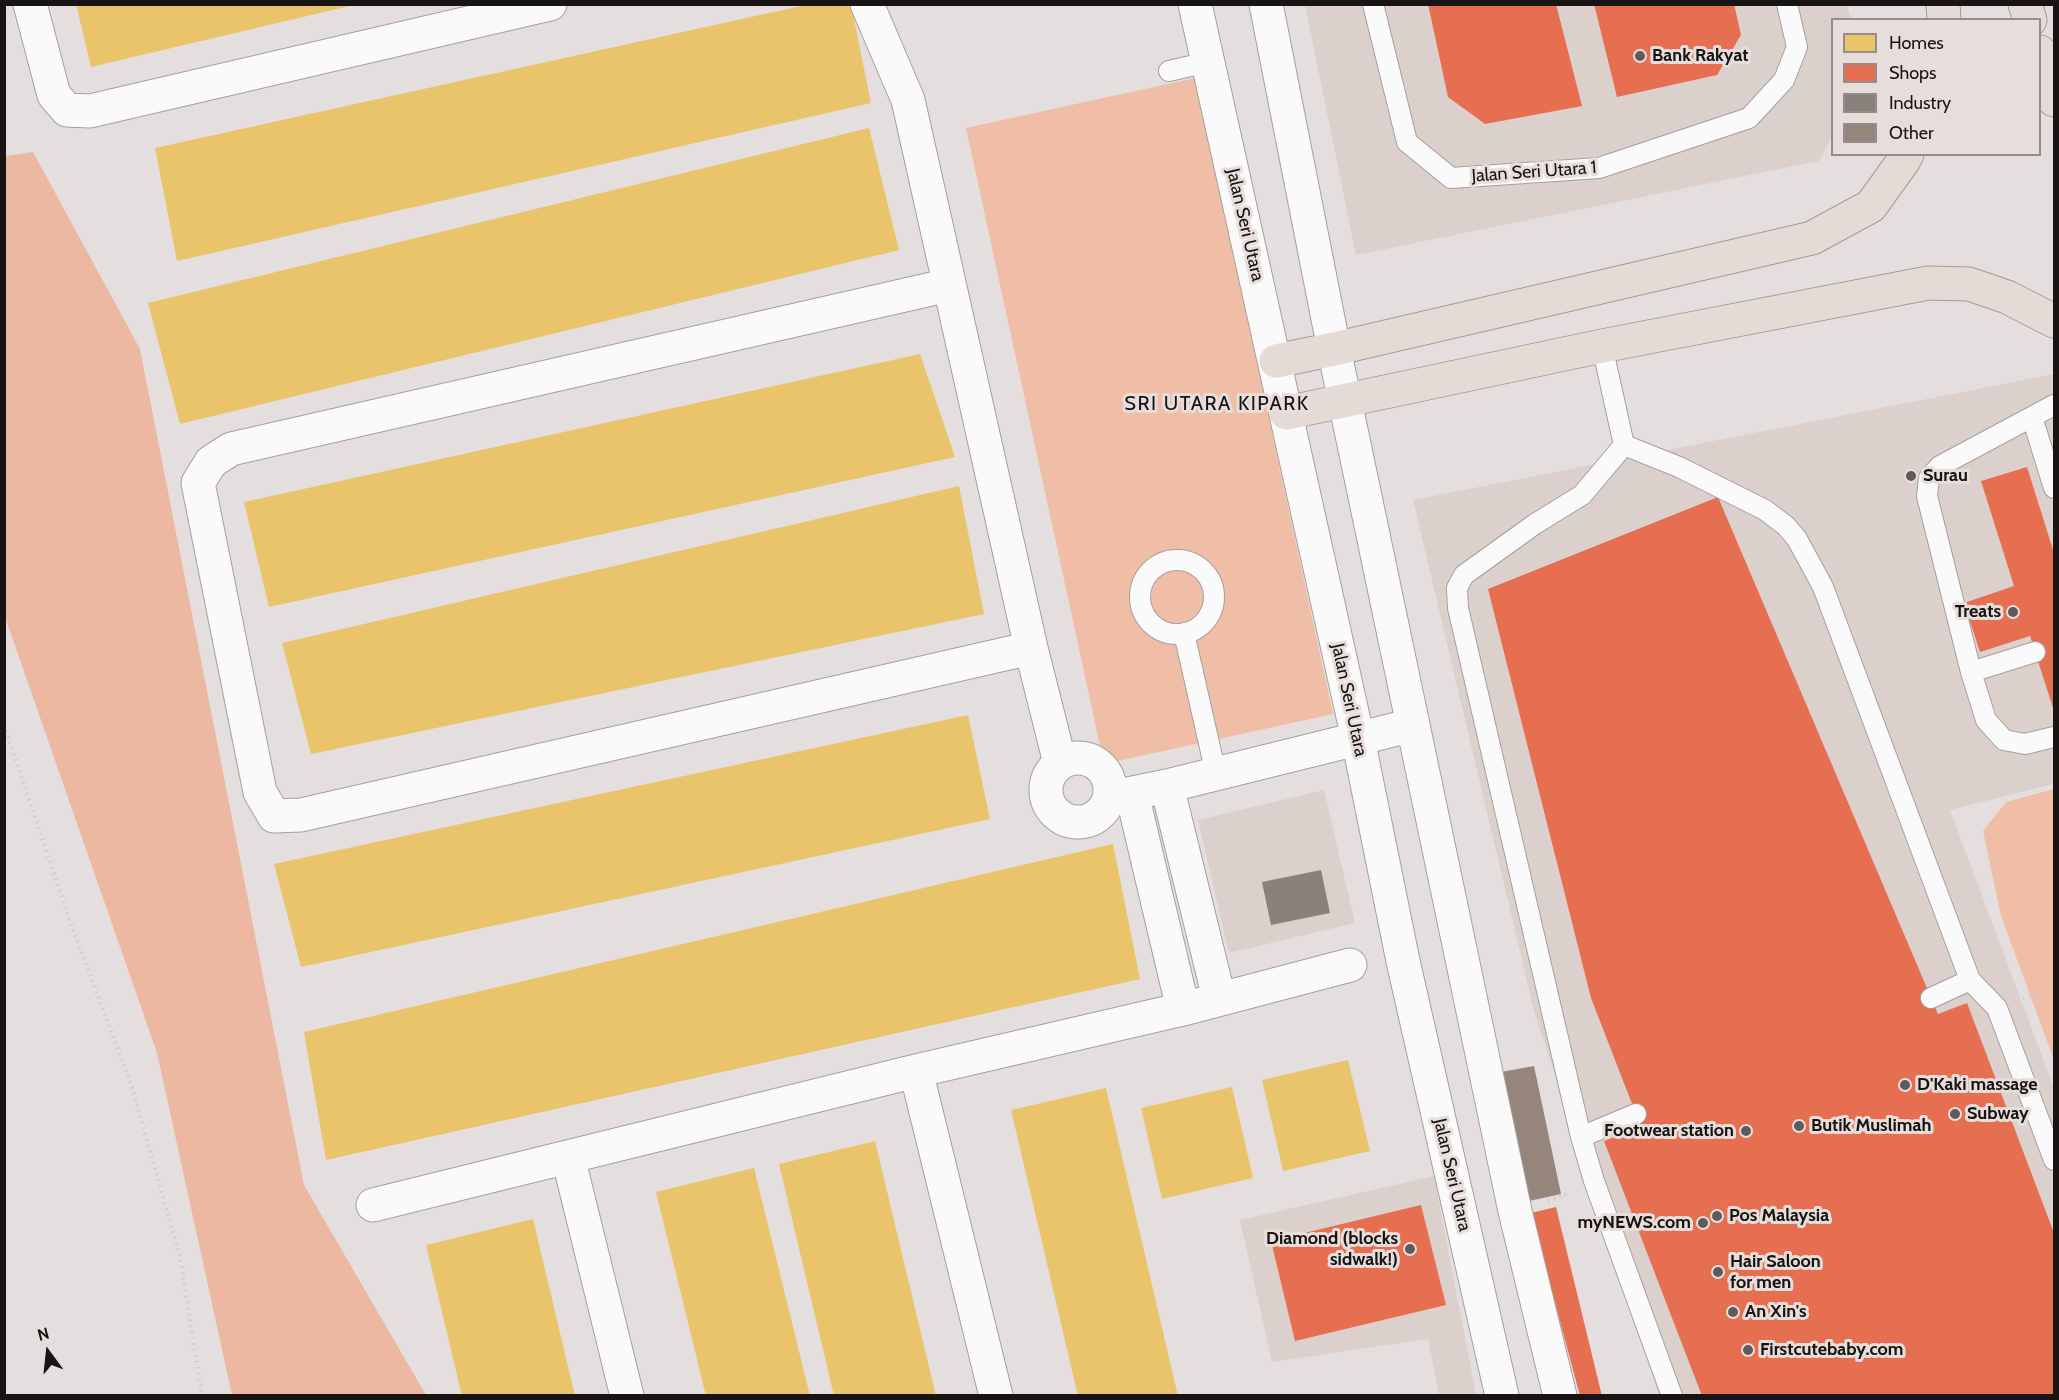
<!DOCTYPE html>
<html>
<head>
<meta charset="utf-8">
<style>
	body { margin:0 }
	#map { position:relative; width:2059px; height:1400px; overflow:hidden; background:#e4dfde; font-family:Cabin,sans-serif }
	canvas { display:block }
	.frame { position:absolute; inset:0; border:6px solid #171413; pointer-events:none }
	.legend { position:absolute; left:1831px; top:18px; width:210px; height:138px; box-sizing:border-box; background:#e7dedb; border:2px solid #948d8b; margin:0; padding:8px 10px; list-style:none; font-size:18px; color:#171413 }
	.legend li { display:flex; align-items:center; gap:12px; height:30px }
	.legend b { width:30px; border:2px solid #948d8b }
	.north { position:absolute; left:18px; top:1322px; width:60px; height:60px; -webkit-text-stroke:4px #e7dedb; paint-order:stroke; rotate:345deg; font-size:16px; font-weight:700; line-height:24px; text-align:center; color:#171413 }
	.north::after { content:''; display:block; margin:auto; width:21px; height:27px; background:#171413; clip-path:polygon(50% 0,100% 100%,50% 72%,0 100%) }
</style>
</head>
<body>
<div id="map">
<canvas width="2059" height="1400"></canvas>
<div class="frame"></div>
<ul class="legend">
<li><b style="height:16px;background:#e9c46a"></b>Homes</li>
<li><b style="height:16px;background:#e76f51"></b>Shops</li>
<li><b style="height:16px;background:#8a817c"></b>Industry</li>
<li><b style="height:16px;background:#96857b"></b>Other</li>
</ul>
<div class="north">N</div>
</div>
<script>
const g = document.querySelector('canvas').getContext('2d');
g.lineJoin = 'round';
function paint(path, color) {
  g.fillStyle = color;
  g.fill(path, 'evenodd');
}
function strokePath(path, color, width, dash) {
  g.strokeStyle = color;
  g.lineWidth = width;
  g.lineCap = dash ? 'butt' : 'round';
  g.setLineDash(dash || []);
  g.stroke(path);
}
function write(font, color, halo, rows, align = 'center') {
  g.font = font + ' Cabin,sans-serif';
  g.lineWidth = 6;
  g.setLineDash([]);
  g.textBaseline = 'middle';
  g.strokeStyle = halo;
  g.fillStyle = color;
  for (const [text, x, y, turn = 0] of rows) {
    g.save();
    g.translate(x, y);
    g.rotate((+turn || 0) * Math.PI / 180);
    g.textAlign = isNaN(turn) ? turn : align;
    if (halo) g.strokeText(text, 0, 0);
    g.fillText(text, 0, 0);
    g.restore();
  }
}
const built = new Path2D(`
	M1847 4 1851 19 1832 20V137L1819 161 1356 255 1305 5Z
	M2054 374V784L1950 810 2054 1088V1395H1659L1534 1011 1413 500Z
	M1324 790 1355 923 1229 953 1198 820Z
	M1434 1176 1476 1395H1439L1428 1339 1272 1362 1240 1220Z`);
const green = new Path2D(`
	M1195 78 1333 714 1104 764 966 128Z
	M2054 789V1060L2001 916 1983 831 2006 802Z`);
const forest = new Path2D(`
	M33 152 140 349 304 1185 426 1395H232L157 1053 5 617V156Z`);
const homes = new Path2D(`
	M76 4H354V5L91 67Z
	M810 4H851L871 103 177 261 155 148Z
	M869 128 899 250 180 424 148 303Z
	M920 354 955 457 269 607 244 502Z
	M959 486 984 614 311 754 282 643Z
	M968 715 990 819 301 967 274 864Z
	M1113 844 1140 979 326 1160 304 1032Z
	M1348 1060 1370 1151 1283 1171 1262 1080Z
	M1232 1087 1253 1178 1162 1199 1141 1108Z
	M1106 1088 1178 1396H1078L1011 1110Z
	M875 1141 936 1396H834L779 1164Z
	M754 1168 810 1396H706L656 1192Z
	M533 1219 575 1396H462L426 1245Z`);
const shops = new Path2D(`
	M1428 4H1556L1582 106 1485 124 1448 97Z
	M1594 4H1734L1741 35 1717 75 1617 97Z
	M2027 467 2054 553V711L2030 636 1980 652 1964 603 2014 586 1981 481Z
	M1718 497 1938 1014 1967 1003 2054 1233V1396H1702L1604 1141 1641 1127 1591 998 1488 589Z
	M1421 1205 1446 1305 1295 1341 1271 1241Z
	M1556 1207 1602 1396H1580L1531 1213Z`);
const industry = new Path2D(`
	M1321 870 1330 913 1271 925 1262 882Z`);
const building = new Path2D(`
	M1534 1066 1561 1194 1529 1201 1501 1072Z`);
const path = new Path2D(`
	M4 725 70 921 133 1090 180 1257 202 1396
	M2023 999 2054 989
	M1548 1201 1569 1193`);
const service = new Path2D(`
	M1373 4 1407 142 1451 178 1599 168 1749 118 1784 80 1797 47 1787 4
	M1169 71 1208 62
	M1602 346 1624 445 1679 467 1765 510 1786 526 1797 539 1823 587 1970 980 1997 1008 2054 1160
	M2054 405 1940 466 1929 478 1927 496 1971 672 1986 720 2004 740 2025 744 2054 737
	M2032 417 2054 488
	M1624 445 1582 495 1535 524 1464 575 1457 588 1458 608 1581 1137 1594 1181 1672 1396
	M1140 597a37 37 0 1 1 74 0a37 37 0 1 1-74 0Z
	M1184 633 1216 774
	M1971 672 2035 652
	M1931 998 1970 980
	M1581 1137 1636 1114`);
const minor = new Path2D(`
	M30 4 54 95 67 110 90 111 550 4
	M867 4 908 100 1031 648 1060 763
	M949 285 231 449 211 462 198 483 260 792 274 816 301 815 1031 648
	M1046 790a32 32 0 1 1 64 0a32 32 0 1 1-64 0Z
	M1167 786 1219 998
	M1132 794 1183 1009
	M1109 798 1167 786 1413 725
	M916 1071 996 1396
	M568 1157 627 1396
	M373 1205 916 1071 1183 1009 1350 965`);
const tertiary = new Path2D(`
	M1195 4 1358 739 1403 961 1502 1396
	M1266 4 1334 349 1515 1211 1560 1396`);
const trunk = new Path2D(`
	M1943 4 1944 20
	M2025 4 2030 20
	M2040 52 2054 100
	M1276 361 1334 349 1812 238 1871 206 1904 160 1907 154
	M1286 413 1602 346 1928 283 1969 284 2007 297 2054 321`);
const markers = [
	[1640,56,6,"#5f5b5a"],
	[1911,476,6,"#5f5b5a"],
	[2013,612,6,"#5f5b5a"],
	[1905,1085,6,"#5f5b5a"],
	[1955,1114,6,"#5f5b5a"],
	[1799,1126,6,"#5f5b5a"],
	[1746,1131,6,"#5f5b5a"],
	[1717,1216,6,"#5f5b5a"],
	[1703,1223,6,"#5f5b5a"],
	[1410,1249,6,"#5f5b5a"],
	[1718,1272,6,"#5f5b5a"],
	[1733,1312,6,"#5f5b5a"],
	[1748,1350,6,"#5f5b5a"]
];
const poiNames = [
	["Bank Rakyat",1652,56],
	["Surau",1923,476],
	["Treats",2001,612,"right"],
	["D'Kaki massage",1917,1085],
	["Subway",1967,1114],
	["Butik Muslimah",1811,1126],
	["Footwear station",1734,1131,"right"],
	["Pos Malaysia",1729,1216],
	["myNEWS.com",1691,1223,"right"],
	["Diamond (blocks",1398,1239,"right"],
	["sidwalk!)",1398,1260,"right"],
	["Hair Saloon",1730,1262],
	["for men",1730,1283],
	["An Xin's",1745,1312],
	["Firstcutebaby.com",1760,1350]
];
const streetNames = [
	["Jalan Seri Utara 1",1534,172,-4],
	["Jalan Seri Utara",1245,225,77],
	["Jalan Seri Utara",1349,700,78],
	["Jalan Seri Utara",1452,1175,77]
];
const neighbourhoodNames = [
	["SRI UTARA KIPARK",1217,404]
];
paint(built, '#dbd0cc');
paint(green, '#f0bda6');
paint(forest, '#ecb8a2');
paint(homes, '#e9c46a');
paint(shops, '#e76f51');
paint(industry, '#8a817c');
paint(building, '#96857b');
strokePath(service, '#a4a09f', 22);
strokePath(minor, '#a4a09f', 35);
strokePath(tertiary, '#a4a09f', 35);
strokePath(trunk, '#a99a94', 35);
strokePath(path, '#cecccc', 4, [1.5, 4.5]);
strokePath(service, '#fbfafa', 20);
strokePath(minor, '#fbfafa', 33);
strokePath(tertiary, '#fbfafa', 33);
strokePath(trunk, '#e4dad6', 33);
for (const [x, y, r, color] of markers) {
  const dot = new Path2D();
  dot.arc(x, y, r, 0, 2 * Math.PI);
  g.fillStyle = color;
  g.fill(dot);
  strokePath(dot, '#e7dedb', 2);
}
write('bold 18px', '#171413', '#e7dedb', poiNames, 'left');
write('18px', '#171413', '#e7dedb', streetNames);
g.letterSpacing = '1.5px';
write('20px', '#171413', '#e7dedb', neighbourhoodNames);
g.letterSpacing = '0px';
</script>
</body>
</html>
